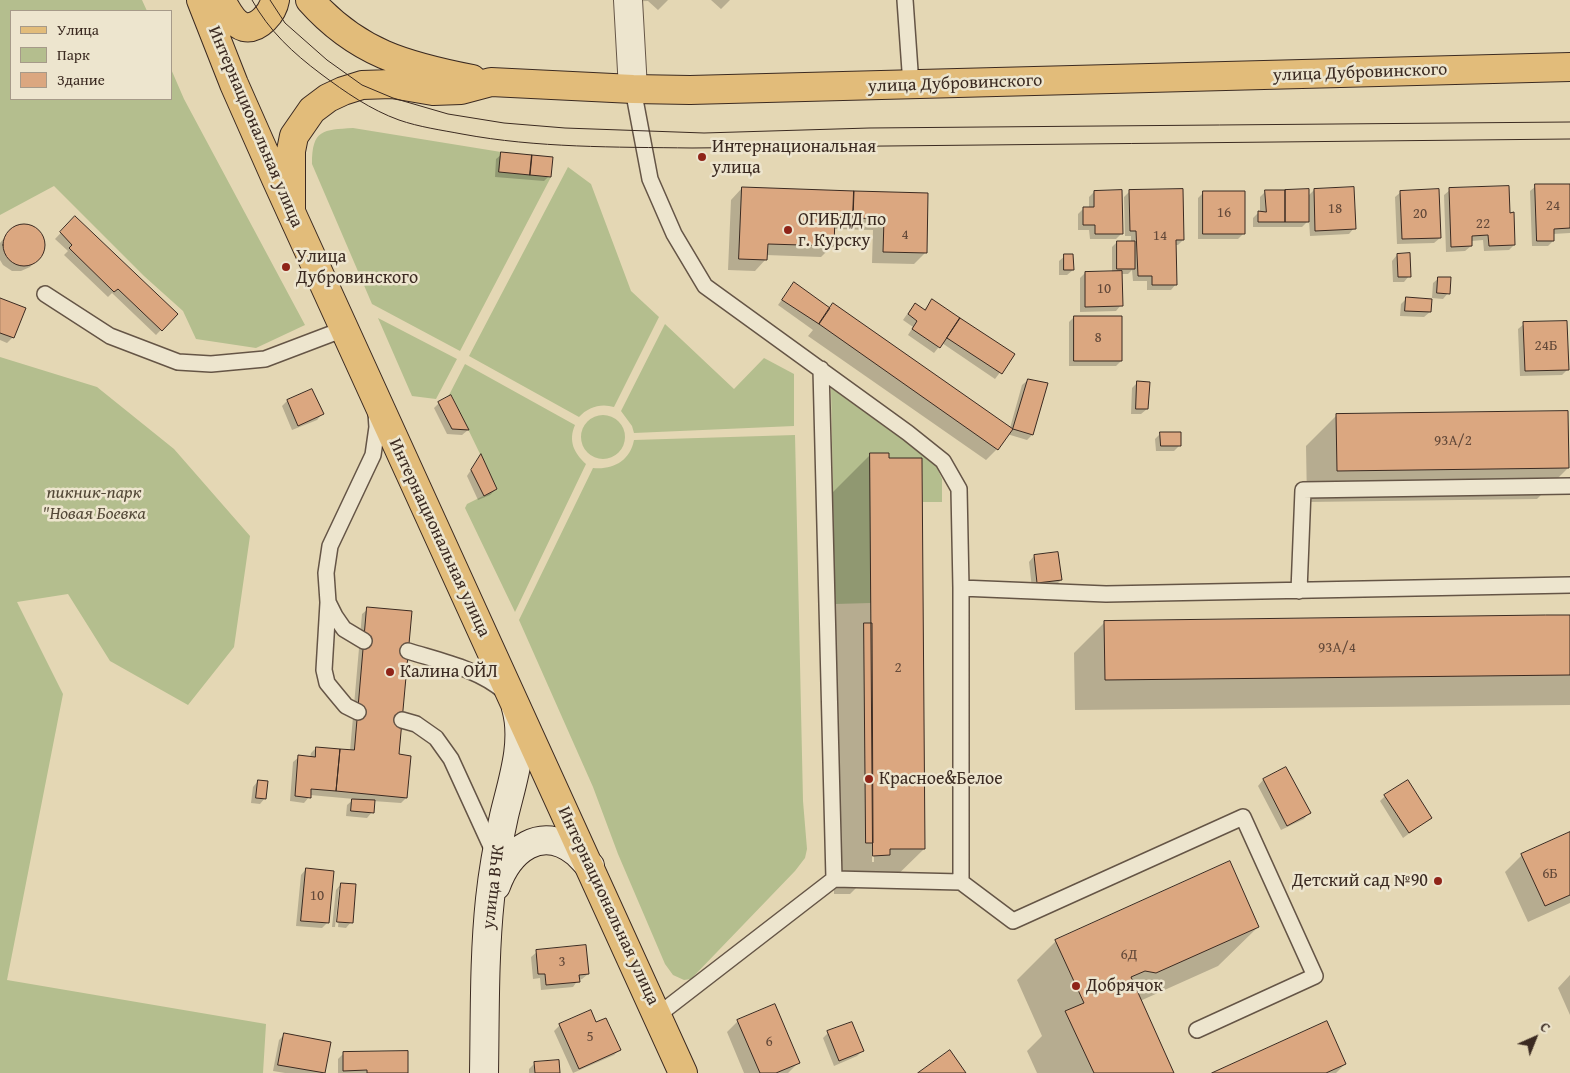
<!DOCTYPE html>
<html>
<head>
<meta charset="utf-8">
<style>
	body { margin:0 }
	#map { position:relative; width:1570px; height:1073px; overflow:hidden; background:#e4d7b4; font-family:"Gentium Book Plus",serif }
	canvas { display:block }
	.legend { position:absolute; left:10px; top:10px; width:162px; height:90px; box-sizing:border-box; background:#ede5ce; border:1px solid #a69a89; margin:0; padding:6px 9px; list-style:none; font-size:15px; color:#3b2a21 }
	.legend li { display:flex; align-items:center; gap:10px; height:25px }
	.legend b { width:25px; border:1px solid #a69a89 }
	.north { position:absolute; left:1510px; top:1013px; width:50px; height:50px; -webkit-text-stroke:4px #ede5ce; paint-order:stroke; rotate:44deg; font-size:14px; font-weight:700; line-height:20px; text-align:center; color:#3b2a21 }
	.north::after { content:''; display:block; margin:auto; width:18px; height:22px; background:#3b2a21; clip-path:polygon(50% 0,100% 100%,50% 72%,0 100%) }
</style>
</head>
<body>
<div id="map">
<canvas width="1570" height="1073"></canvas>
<ul class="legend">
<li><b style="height:6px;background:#e2bc7a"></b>Улица</li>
<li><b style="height:14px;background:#b4be8e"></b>Парк</li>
<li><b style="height:14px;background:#dba780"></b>Здание</li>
</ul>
<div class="north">С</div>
</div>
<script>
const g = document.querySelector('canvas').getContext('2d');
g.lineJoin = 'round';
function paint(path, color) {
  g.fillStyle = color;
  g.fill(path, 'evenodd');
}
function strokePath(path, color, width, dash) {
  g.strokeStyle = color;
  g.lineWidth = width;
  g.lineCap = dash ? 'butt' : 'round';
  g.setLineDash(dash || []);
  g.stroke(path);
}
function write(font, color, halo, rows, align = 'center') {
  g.font = font + ' "Gentium Book Plus",serif';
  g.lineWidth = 5;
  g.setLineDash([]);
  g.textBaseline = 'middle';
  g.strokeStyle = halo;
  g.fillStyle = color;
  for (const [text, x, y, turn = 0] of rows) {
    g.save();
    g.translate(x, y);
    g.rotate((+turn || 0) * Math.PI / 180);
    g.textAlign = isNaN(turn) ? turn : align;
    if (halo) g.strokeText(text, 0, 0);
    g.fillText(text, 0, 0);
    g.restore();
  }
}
const green = new Path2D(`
	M0 0H142L147 11H11V99H171V69L184 99 305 325 256 348 196 339 183 311 144 276 54 186 0 215Z
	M353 128 501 152 551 177 460 351 372 304 312 164C312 129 323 130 353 128Z
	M568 167 591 184 631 291 659 317 614 407C601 403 588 407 579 417L469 356Z
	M378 318 457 359 436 399 412 396Z
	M665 324 734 389 764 358 794 374V426L634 433 632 426 621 411Z
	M0 357 97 387 174 449 250 536 234 647 188 705 110 661 68 594 17 602 63 694 7 980 266 1024 263 1073H0Z
	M465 364 575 425C568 441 574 453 586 464L515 612 465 508 467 504 497 489 452 396 448 397Z
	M831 388 935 463 942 479V502H923L922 458H889L888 453H870L871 603 835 604Z
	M581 437a22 22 0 1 1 44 0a22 22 0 1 1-44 0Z
	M795 435 803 801 807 849 805 858 795 871 691 979 684 980 673 975 665 964 618 854 593 787 519 620 593 468C613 470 630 461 634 440Z`);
const shadow = new Path2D(`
	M624 0H668L658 10 648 1 624 2Z
	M711 0H730L721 9Z
	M502 154 549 176 544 181 495 177 496 159Z
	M1570 185V233L1553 234V241L1548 246H1532L1530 191 1536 186Z
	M742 188 927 194 925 253 914 264 872 263 873 230 833 229V245L821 257 766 255V259L755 271 728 270 731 200Z
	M1314 190 1354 228 1349 234 1310 236 1309 220 1302 227H1253V218L1258 213H1260V197L1266 191 1307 197Z
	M1450 190 1509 214 1514 245 1509 250 1484 251 1483 240 1471 241V246L1465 251 1446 252 1444 195Z
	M1130 191 1183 240 1178 245H1175L1176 284 1171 290H1147V281H1133L1132 270 1128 274H1121V305L1116 311 1080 312V278L1085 273 1112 272V247L1117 242H1131V236H1125L1124 197Z
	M1094 192 1122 233 1116 239H1090L1089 230H1078V214L1083 209 1089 208V197Z
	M1401 192 1440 238 1434 243 1397 244 1395 197Z
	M1203 193 1244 233 1238 239H1198V198Z
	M75 218 176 314 156 335 112 293 108 297 64 255 68 251 55 239Z
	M27 225 37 230 42 238 44 247 42 254 30 267 21 271H12L3 265 0 260V243L10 231 19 226Z
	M1397 255 1409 276 1404 282H1393L1392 261Z
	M1065 256 1073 270 1067 275H1059V261Z
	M1439 278 1448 293 1443 299 1432 298 1433 283Z
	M789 290 830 309 1010 428 1022 385 1028 380 1032 435 1027 440 1007 434 997 449 986 460 808 336 813 330 778 305Z
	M1406 299 1430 312 1424 317 1400 316 1401 304Z
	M0 300 13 337 7 343 0 340Z
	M932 301 1013 355 995 379 942 343 934 353 908 335 913 327 903 320 910 310 916 304 924 310Z
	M1074 317 1121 361 1116 366H1069V322Z
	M1524 324 1568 369 1562 375 1520 376 1518 329Z
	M1138 382 1147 409 1141 414H1131L1132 388Z
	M451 397 468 430 462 435 447 434 434 408 439 403Z
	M287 401 322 414 317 420 292 430 282 406Z
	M1337 415 1568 468 1537 499 1307 502 1306 446Z
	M1161 433 1180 445 1174 451H1156L1155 439Z
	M871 454 924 849 884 888H856L850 894H834L832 493ZM874 840V862H872V843Z
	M480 456 496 489 490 495 478 500 467 476Z
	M1057 553 1061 580 1056 585 1032 588 1029 562 1034 556Z
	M368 609 406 798 401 803 373 801 372 812 367 818 346 816 347 805 354 799 310 795 309 797 304 803 290 801 293 762 299 757 310 758 311 753 316 748 350 751 362 614Z
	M1570 616V705L1075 710 1074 653 1105 622Z
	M1286 768 1309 813 1304 819 1281 830 1258 786 1263 780Z
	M258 781 265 798 260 804 251 803 253 787Z
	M1385 796 1431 817 1403 838 1380 801Z
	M1570 833V903L1528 922 1505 872 1522 855Z
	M306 869 328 922 322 928 296 926 301 875Z
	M341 884 351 922 346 928 338 927 342 888H339L335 927H332L336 890Z
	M1258 927 1218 966 1140 1001 1173 1073H1037L1027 1051 1042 1036 1017 980 1056 941Z
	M537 952 588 974 582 979 578 980 573 987 541 990 540 978 533 979 531 957Z
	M1570 975V1015L1558 988Z
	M738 1021 798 1063 788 1073H744L727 1032Z
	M596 1024 619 1050 614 1055 573 1073 554 1031 560 1025Z
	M828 1033 863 1050 857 1056 834 1066 823 1038Z
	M285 1034 329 1043 324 1073H285L273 1071 279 1040Z
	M344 1053 407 1073H338V1059Z
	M535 1063 559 1073H529V1069Z
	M1345 1064 1336 1073H1215Z`);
const building = new Path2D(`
	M501 152 532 155 530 175 499 172Z
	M532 155 553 157 551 177 530 175Z
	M1535 184H1570V228L1554 229V241H1537Z
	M1509 186 1510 213 1514 212 1515 245 1489 246 1488 235 1472 236V246L1451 247 1449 188Z
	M742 187 854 191 853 218 835 217 834 246 768 244 767 260 739 259Z
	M1354 187 1356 229 1315 231 1314 189Z
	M1183 189 1184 240H1176L1177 285H1152V276H1138L1136 231H1130L1129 190Z
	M1309 189V222H1285V190Z
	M1439 189 1441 238 1402 239 1400 191Z
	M1122 190 1123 234H1095V225H1083V207H1094V191Z
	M1265 190H1285V222H1258V211L1266 212Z
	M854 191 928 193 927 253 883 252 884 219 853 218Z
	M1203 191H1245V234H1203Z
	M75 216 178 314 162 331 118 289 114 292 69 248 72 245 60 232Z
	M3 245a21 21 0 1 1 42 0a21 21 0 1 1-42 0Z
	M1117 241H1135V269H1117Z
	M1410 253 1411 277H1398L1397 254Z
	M1064 254H1073L1074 270H1064Z
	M1122 271 1123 306 1085 307V272Z
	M1438 277H1451L1450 294 1437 293Z
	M794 282 830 308 819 324 782 300Z
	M1406 297 1432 299 1431 312 1405 311Z
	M0 298 26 308 14 338 0 333Z
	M932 299 960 318 940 348 912 329 917 321 908 314 915 303 925 310Z
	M833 303 1013 429 998 450 819 324Z
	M1074 316H1122V361H1074Z
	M960 318 1015 354 1002 374 947 338Z
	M1567 321 1569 370 1525 371 1523 322Z
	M1028 379 1048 383 1033 435 1013 429Z
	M1137 381 1150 382 1148 409H1136Z
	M312 389 324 414 298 426 287 400Z
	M451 395 469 430 452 429 438 402Z
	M1568 411 1569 468 1337 471 1336 414Z
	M1160 432H1181V446H1161Z
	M870 453H889V458H922L925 849H890V855L873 856Z
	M481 454 497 489 484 496 471 470Z
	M1058 552 1062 580 1037 583 1034 555Z
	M367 607 412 611 399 754 411 756 407 798 336 791 340 749 354 750Z
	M1546 615H1570V675L1105 680 1104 621Z
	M864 623H872L873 843H866Z
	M316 747 340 749 336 791 311 789V798L295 796 298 755 315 757Z
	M1286 767 1311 813 1287 826 1263 779Z
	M258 780 268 781 266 799 256 798Z
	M1408 780 1432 818 1409 833 1384 795Z
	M352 799 375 800 374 813 351 811Z
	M1570 832V895L1545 906 1521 854Z
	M1230 861 1259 927 1156 973 1145 971 1131 977 1174 1073H1094L1065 1011 1084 1003 1055 940Z
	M306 868 334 871 329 923 301 921Z
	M341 883 356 884 353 923 337 922Z
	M586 945 589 974 579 975 580 982 546 985 545 974H538L536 950Z
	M775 1004 800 1063 776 1073H760L737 1020Z
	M591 1010 596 1022 606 1018 621 1050 579 1069 559 1024Z
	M1327 1021 1346 1064 1326 1073H1212Z
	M852 1022 864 1051 839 1061 827 1031Z
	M284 1033 331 1042 325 1073 278 1065Z
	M950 1050 966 1073H918Z
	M408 1051V1073H367V1070L343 1071V1052Z
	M559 1060 560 1073H535L534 1062Z`);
const lane = new Path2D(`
	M905 0 911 85
	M633 89 650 179 674 234 705 286 908 433 943 461 959 489 961 588V882L834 879
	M45 294 110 336 178 362 211 364 265 359 344 329
	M961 588 1106 594 1570 585
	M1299 591 1303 490 1570 486
	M328 603 324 670 327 683 336 694 346 706 358 712
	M364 641 344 629 335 616 328 602 326 573 330 546 373 455 377 427 376 413
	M408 651C440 661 479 669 505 692
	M402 720 416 724 436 738 451 759 494 853
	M961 882 1013 921 1243 817 1315 976 1197 1030
	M658 1015 834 879 821 369`);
const street = new Path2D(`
	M628 0 633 89`);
const secondary = new Path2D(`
	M496 886C509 850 541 824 576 852 581 856 585 862 590 866
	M484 1073C485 1015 484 956 490 899 493 871 498 843 504 816 512 782 526 743 516 708`);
const primary = new Path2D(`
	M201 0 234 84 276 179 683 1073
	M221 0C226 9 233 24 244 27 259 30 273 12 275 0
	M310 0C357 53 406 66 472 79
	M291 212V151L294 136 312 110 328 98 343 91 362 85 392 84 433 91 461 90 491 82 633 89 690 90 1570 67`);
const tram = new Path2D(`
	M252 0C269 31 293 53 321 74 345 92 371 110 399 120 419 127 441 130 462 134 537 148 615 147 692 148L1570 139
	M270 0 285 23 327 60 362 85 393 98 448 114 504 123 565 128 704 133 869 128 1570 122`);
const markers = [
	[702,157,5,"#8f2418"],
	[788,230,5,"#8f2418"],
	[286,267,5,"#8f2418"],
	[390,672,5,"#8f2418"],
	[869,779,5,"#8f2418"],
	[1438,881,5,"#8f2418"],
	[1076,986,5,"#8f2418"]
];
const numberNames = [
	["24",1553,206],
	["18",1335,209],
	["16",1224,213],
	["20",1420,214],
	["22",1483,224],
	["4",905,235],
	["14",1160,236],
	["10",1104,289],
	["8",1098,338],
	["24Б",1546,346],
	["93А/2",1453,441],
	["93А/4",1337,648],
	["2",898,668],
	["6Б",1550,874],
	["10",317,896],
	["6Д",1129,955],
	["3",562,962],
	["5",590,1037],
	["6",769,1042]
];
const streetNames = [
	["улица Дубровинского",1360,73,-2],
	["улица Дубровинского",955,84,-2],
	["Интернациональная улица",255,127,67],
	["Интернациональная улица",439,538,65],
	["улица ВЧК",494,887,-83],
	["Интернациональная улица",608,906,65]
];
const poiNames = [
	["Интернациональная",712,147],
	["улица",712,168],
	["ОГИБДД по",798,220],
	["г. Курску",798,241],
	["Улица",296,257],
	["Дубровинского",296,278],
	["Калина ОЙЛ",400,672],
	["Красное&Белое",879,779],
	["Детский сад №90",1428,881,"right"],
	["Добрячок",1086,986]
];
const parkNames = [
	["пикник-парк",94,493],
	["\"Новая Боевка",94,514]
];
paint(green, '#b4be8e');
paint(shadow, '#0003');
paint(building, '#dba780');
strokePath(building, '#3b2a21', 1);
strokePath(lane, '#655546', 18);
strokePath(street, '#655546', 30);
strokePath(secondary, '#3b2a21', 30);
strokePath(primary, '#3b2a21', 30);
strokePath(lane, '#ede5ce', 15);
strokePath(street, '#ede5ce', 28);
strokePath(secondary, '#ede5ce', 28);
strokePath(primary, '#e2bc7a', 28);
strokePath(tram, '#3b2a21', 1);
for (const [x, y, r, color] of markers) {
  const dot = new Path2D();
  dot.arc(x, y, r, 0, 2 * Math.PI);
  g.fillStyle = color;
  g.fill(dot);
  strokePath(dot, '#ede5ce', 2);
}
write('15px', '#634939', null, numberNames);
write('18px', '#3b2a21', '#ede5ce', streetNames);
write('18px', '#3b2a21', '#ede5ce', poiNames, 'left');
write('italic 18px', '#534837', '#ede5ce', parkNames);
</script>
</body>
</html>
